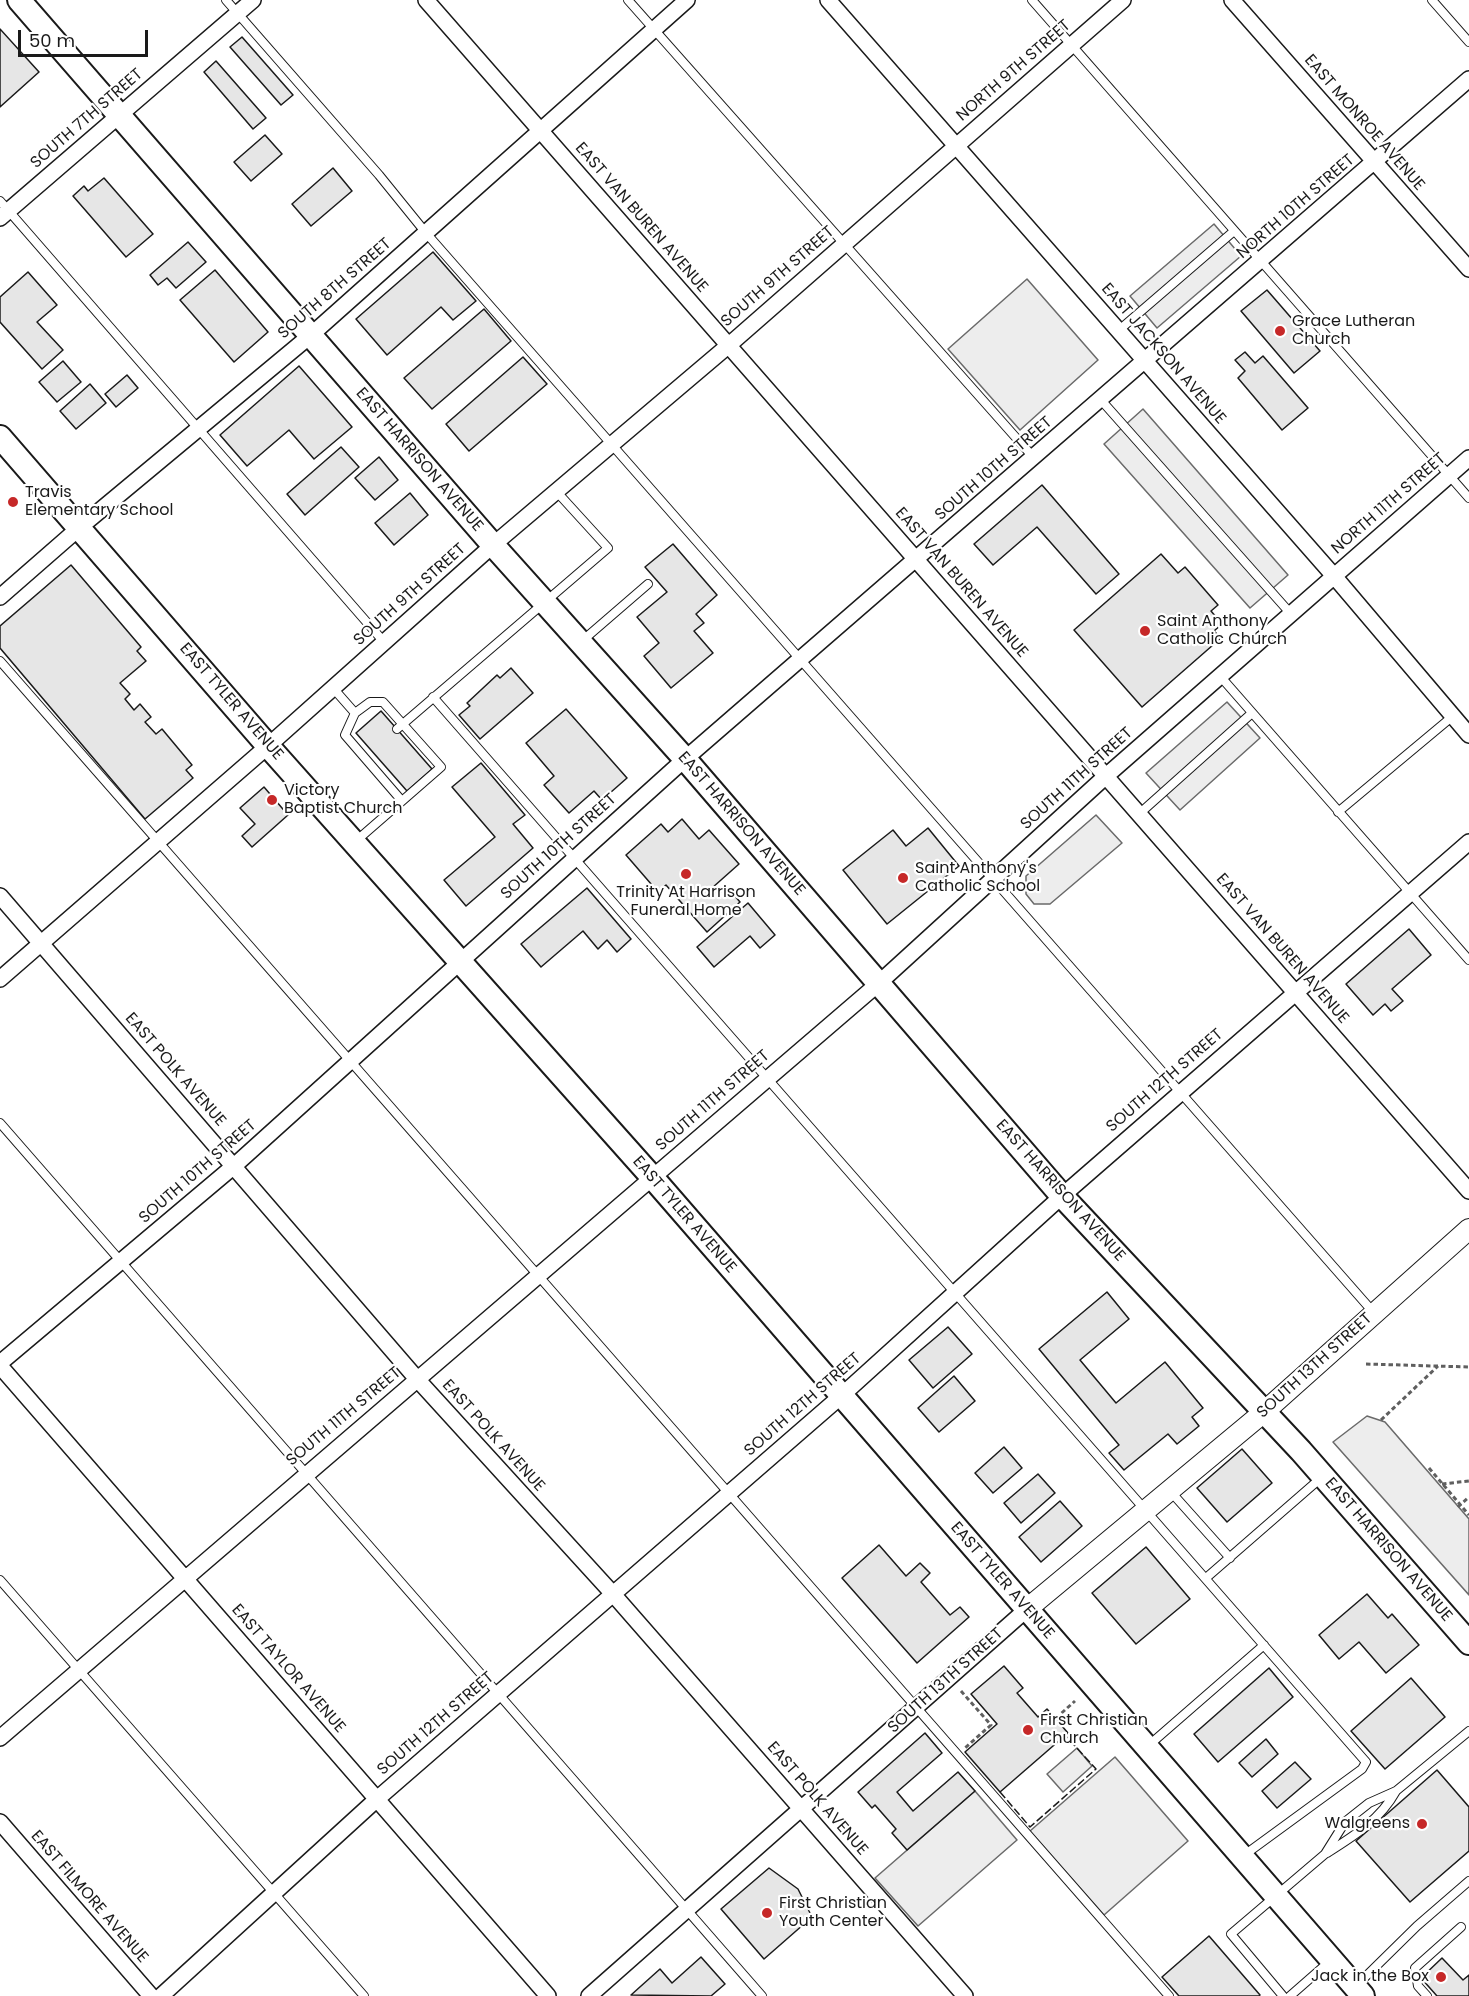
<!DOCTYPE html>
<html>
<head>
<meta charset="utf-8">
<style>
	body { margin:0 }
	#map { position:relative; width:1469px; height:1996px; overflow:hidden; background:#fff; font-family:Poppins,sans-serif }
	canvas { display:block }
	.scale { position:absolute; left:18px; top:30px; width:130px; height:27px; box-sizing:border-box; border:3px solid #1a1a1a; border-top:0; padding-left:8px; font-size:18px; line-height:21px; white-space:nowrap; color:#1a1a1a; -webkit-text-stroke:4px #fff; paint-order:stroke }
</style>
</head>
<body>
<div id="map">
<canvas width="1469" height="1996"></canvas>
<div class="scale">50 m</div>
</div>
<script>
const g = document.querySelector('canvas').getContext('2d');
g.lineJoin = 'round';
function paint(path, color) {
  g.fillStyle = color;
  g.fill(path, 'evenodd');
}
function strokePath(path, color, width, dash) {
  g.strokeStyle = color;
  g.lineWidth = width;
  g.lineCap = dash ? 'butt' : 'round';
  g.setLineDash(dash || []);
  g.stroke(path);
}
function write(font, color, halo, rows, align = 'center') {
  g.font = font + ' Poppins,sans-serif';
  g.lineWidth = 4.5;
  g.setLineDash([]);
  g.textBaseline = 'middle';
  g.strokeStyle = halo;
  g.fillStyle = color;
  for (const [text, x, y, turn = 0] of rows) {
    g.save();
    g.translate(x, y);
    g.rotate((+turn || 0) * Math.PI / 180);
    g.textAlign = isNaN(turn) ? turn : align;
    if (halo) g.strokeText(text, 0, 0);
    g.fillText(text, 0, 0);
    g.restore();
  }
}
const built = new Path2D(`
	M1214 224 1241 256 1157 328 1130 296Z
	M1027 279 1098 360 1020 430 948 349Z
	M1143 409 1288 575 1250 608 1104 444Z
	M1227 702 1260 738 1180 810 1146 773Z
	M1096 815 1122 843 1050 904H1034L1026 894V876Z
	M1367 1416 1385 1422 1469 1519V1595L1333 1442Z
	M1077 1748 1092 1766 1063 1792 1047 1774Z
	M1115 1757 1188 1841 1104 1915 1030 1831Z
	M975 1791 1017 1840 918 1926 875 1878Z`);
const building = new Path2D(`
	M0 29 39 72 0 107Z
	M242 37 293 95 281 105 230 47Z
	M216 61 266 118 253 129 204 72Z
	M265 135 282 154 251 181 234 162Z
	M333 168 352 191 311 226 292 204Z
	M104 178 153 234 126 257 73 196 84 186 88 191Z
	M188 242 206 262 176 288 167 278 158 285 150 275Z
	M433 252 476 301 453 320 441 307 387 355 356 319Z
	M215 270 268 332 234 362 180 300Z
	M28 272 57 305 37 322 63 350 42 369 0 322V297Z
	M1267 290 1320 351 1294 373 1241 311Z
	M484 309 511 341 432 409 404 378Z
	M1245 352 1255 363 1263 356 1308 408 1282 430 1238 378 1245 371 1235 360Z
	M523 357 547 384 469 451 446 424Z
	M63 361 81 382 57 402 39 382Z
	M299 366 352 427 314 459 289 430 247 466 220 435Z
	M127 375 138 388 116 407 105 394Z
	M90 384 106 403 76 429 60 411Z
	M341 447 359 467 305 515 287 494Z
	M379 457 398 480 375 500 355 478Z
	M1042 485 1119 574 1096 594 1037 527 993 565 974 544Z
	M410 493 428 515 394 545 375 523Z
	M673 544 717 595 696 614 704 623 694 631 713 653 671 688 644 656 659 643 637 617 667 592 645 567Z
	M1161 554 1178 573 1185 567 1218 605 1211 611 1222 624 1214 631 1221 638 1142 707 1074 630Z
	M71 565 141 647 137 651 146 661 120 683 130 694 125 699 134 710 140 704 151 717 145 722 156 734 162 729 192 765 186 770 193 778 145 819 0 648V626Z
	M511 668 533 693 480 739 459 715 470 706 467 703 497 675 500 678Z
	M566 709 627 778 602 800 594 791 569 813 544 785 554 776 526 743Z
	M381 711 432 769 407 791 356 733Z
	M481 763 525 815 513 824 533 848 466 906 444 880 495 837 452 787Z
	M264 787 288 815 252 847 242 836 255 824 240 808Z
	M682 819 699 839 709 830 739 864 712 888 718 895 727 887 740 902 707 932 666 885 658 892 626 855 661 824 668 832Z
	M928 828 959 866 887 924 843 870 893 830 906 846Z
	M587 888 631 939 617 952 607 940 598 949 583 931 541 967 521 944Z
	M748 903 775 935 760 948 750 936 714 967 697 947Z
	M1409 929 1431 955 1392 989 1403 1001 1391 1011 1385 1004 1373 1015 1346 984Z
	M1107 1292 1129 1319 1080 1360 1116 1403 1165 1362 1203 1408 1192 1417 1199 1426 1177 1444 1168 1434 1124 1470 1109 1453 1119 1445 1039 1349Z
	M948 1327 972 1354 933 1388 909 1360Z
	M954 1376 975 1401 939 1432 918 1408Z
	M1004 1447 1022 1468 993 1493 975 1473Z
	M1242 1449 1272 1483 1227 1522 1197 1488Z
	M1038 1474 1055 1493 1021 1523 1004 1503Z
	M1060 1501 1082 1526 1041 1562 1019 1537Z
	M879 1545 906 1576 920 1563 930 1573 921 1582 950 1615 960 1607 969 1617 917 1663 842 1578Z
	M1146 1547 1190 1599 1136 1644 1092 1593Z
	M1367 1594 1388 1618 1392 1614 1419 1645 1386 1673 1359 1642 1339 1659 1319 1635Z
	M1004 1666 1023 1688 1017 1693 1038 1717 1047 1709 1068 1733 1000 1792 965 1752 997 1724 971 1694Z
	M1269 1668 1293 1697 1218 1762 1194 1734Z
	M1411 1678 1445 1717 1385 1769 1351 1731Z
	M925 1733 942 1753 897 1792 913 1811 958 1772 975 1791 907 1850 892 1833 896 1829 875 1805 872 1808 858 1792Z
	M1266 1739 1278 1754 1252 1777 1239 1763Z
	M1295 1762 1311 1779 1277 1808 1262 1791Z
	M1437 1770 1469 1807V1851L1410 1902 1356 1841Z
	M769 1868 798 1889 812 1917 764 1959 721 1909Z
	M1209 1936 1260 1995 1259 1996H1179L1162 1977Z
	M701 1957 725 1984 711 1996 631 1995 660 1969 672 1983Z
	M1442 1958 1463 1980 1469 1975V1996H1437L1421 1978Z`);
const path = new Path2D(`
	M1366 1364 1469 1367
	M1381 1420 1438 1366
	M1429 1468 1469 1515
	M1442 1484 1469 1481
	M1458 1507 1469 1497
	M961 1691 991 1725 965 1748
	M1056 1718 1075 1701`);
const service = new Path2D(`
	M226 0 379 175 426 233 1374 1313
	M628 0 1034 458
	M1032 0 1469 498
	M1432 0 1469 42
	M0 201 384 642
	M1118 331 1234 231
	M1101 400 1291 614
	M582 641 648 584
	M0 661 1169 1996
	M1220 676 1469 960
	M333 688 355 713 345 735 402 801 356 841
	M433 697 1366 1762 1362 1769 1243 1856
	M355 713 370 702H383L441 767 402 801
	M397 729 608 548 556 491
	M1338 812 1453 716
	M1139 814 1252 713
	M0 1123 762 1996
	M1171 1492 1230 1558
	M1206 1578 1322 1477
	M0 1580 364 1996
	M1148 1746 1264 1645
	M1327 1853C1354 1836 1380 1820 1396 1791
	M1356 1986 1417 1926 1469 1881
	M1283 1996 1231 1934 1325 1854 1345 1822 1369 1803 1396 1791 1469 1731
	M1290 1996 1330 1961
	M1427 1996 1418 1986 1415 1968 1461 1927`);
const minor = new Path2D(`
	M426 0 1469 1191
	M828 0 1334 576 1469 735
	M1232 0 1469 269
	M0 218 253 0
	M0 597 79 528 311 335 687 0
	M0 896 417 1379 613 1594 965 1996
	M0 979 268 746 493 545 729 345 1123 0
	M0 1363 234 1166 685 759 1469 79
	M0 1366 548 1996
	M0 1738 879 983 1106 776 1469 458
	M0 1822 151 1996
	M161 1996 377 1799 840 1397 1062 1196 1469 842
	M589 1996 1027 1609`);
const tertiary = new Path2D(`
	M1027 1609 1264 1412 1469 1229`);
const secondary = new Path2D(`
	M19 0 493 545 685 759 1062 1196 1301 1451 1469 1643
	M0 437 268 746 652 1177 1363 1996`);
const fence = new Path2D(`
	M1000 1792 1030 1827 1096 1769 1065 1735`);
const markers = [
	[1280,331,6,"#c62828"],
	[13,502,6,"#c62828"],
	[1145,631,6,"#c62828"],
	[272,800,6,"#c62828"],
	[686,874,6,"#c62828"],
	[903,878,6,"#c62828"],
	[1028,1730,6,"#c62828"],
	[1422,1824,6,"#c62828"],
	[767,1913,6,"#c62828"],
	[1441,1977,6,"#c62828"]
];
const streetNames = [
	["NORTH 9TH STREET",1014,71,-41],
	["SOUTH 7TH STREET",87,119,-41],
	["EAST MONROE AVENUE",1364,123,49],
	["NORTH 10TH STREET",1296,207,-41],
	["EAST VAN BUREN AVENUE",641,218,49],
	["SOUTH 9TH STREET",778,277,-41],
	["SOUTH 8TH STREET",335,289,-41],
	["EAST JACKSON AVENUE",1163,354,49],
	["EAST HARRISON AVENUE",419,460,49],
	["SOUTH 10TH STREET",994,469,-41],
	["NORTH 11TH STREET",1389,504,-41],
	["EAST VAN BUREN AVENUE",961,583,49],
	["SOUTH 9TH STREET",410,595,-42],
	["EAST TYLER AVENUE",231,702,49],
	["SOUTH 11TH STREET",1077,779,-42],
	["EAST HARRISON AVENUE",741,824,49],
	["SOUTH 10TH STREET",559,847,-42],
	["EAST VAN BUREN AVENUE",1282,949,49],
	["EAST POLK AVENUE",175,1070,49],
	["SOUTH 12TH STREET",1165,1081,-41],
	["SOUTH 11TH STREET",713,1101,-41],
	["SOUTH 10TH STREET",198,1172,-41],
	["EAST HARRISON AVENUE",1060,1191,48],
	["EAST TYLER AVENUE",684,1215,49],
	["SOUTH 13TH STREET",1315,1366,-42],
	["SOUTH 12TH STREET",803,1405,-41],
	["SOUTH 11TH STREET",344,1417,-40],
	["EAST POLK AVENUE",493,1436,48],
	["EAST HARRISON AVENUE",1388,1550,49],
	["EAST TYLER AVENUE",1002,1581,49],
	["EAST TAYLOR AVENUE",288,1669,49],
	["SOUTH 13TH STREET",946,1681,-42],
	["SOUTH 12TH STREET",436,1724,-41],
	["EAST POLK AVENUE",817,1799,49],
	["EAST FILMORE AVENUE",89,1897,49]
];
const poiNames = [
	["Grace Lutheran",1292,322],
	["Church",1292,340],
	["Travis",25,493],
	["Elementary School",25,511],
	["Saint Anthony",1157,622],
	["Catholic Church",1157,640],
	["Victory",284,791],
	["Baptist Church",284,809],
	["Saint Anthony's",915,869],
	["Catholic School",915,887],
	["Trinity At Harrison",686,893,"center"],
	["Funeral Home",686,911,"center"],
	["First Christian",1040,1721],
	["Church",1040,1739],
	["Walgreens",1410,1824,"right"],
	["First Christian",779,1904],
	["Youth Center",779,1922],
	["Jack in the Box",1429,1977,"right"]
];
paint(built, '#ededed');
strokePath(built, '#6a6a6a', 1.5);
paint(building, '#e6e6e6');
strokePath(building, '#1a1a1a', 1.5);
strokePath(service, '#1a1a1a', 10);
strokePath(minor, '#1a1a1a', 18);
strokePath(tertiary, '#1a1a1a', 22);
strokePath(secondary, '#1a1a1a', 26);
strokePath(path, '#5f5f5f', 3, [4.5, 3]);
strokePath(service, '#fff', 8);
strokePath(minor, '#fff', 15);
strokePath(tertiary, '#fff', 20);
strokePath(secondary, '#fff', 22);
strokePath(fence, '#1a1a1a', 1.5, [8, 3]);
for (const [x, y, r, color] of markers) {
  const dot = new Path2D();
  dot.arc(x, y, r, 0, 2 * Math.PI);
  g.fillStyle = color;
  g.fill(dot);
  strokePath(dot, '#fff', 2);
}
write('16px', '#1a1a1a', '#fff', streetNames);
write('16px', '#1a1a1a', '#fff', poiNames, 'left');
</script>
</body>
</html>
